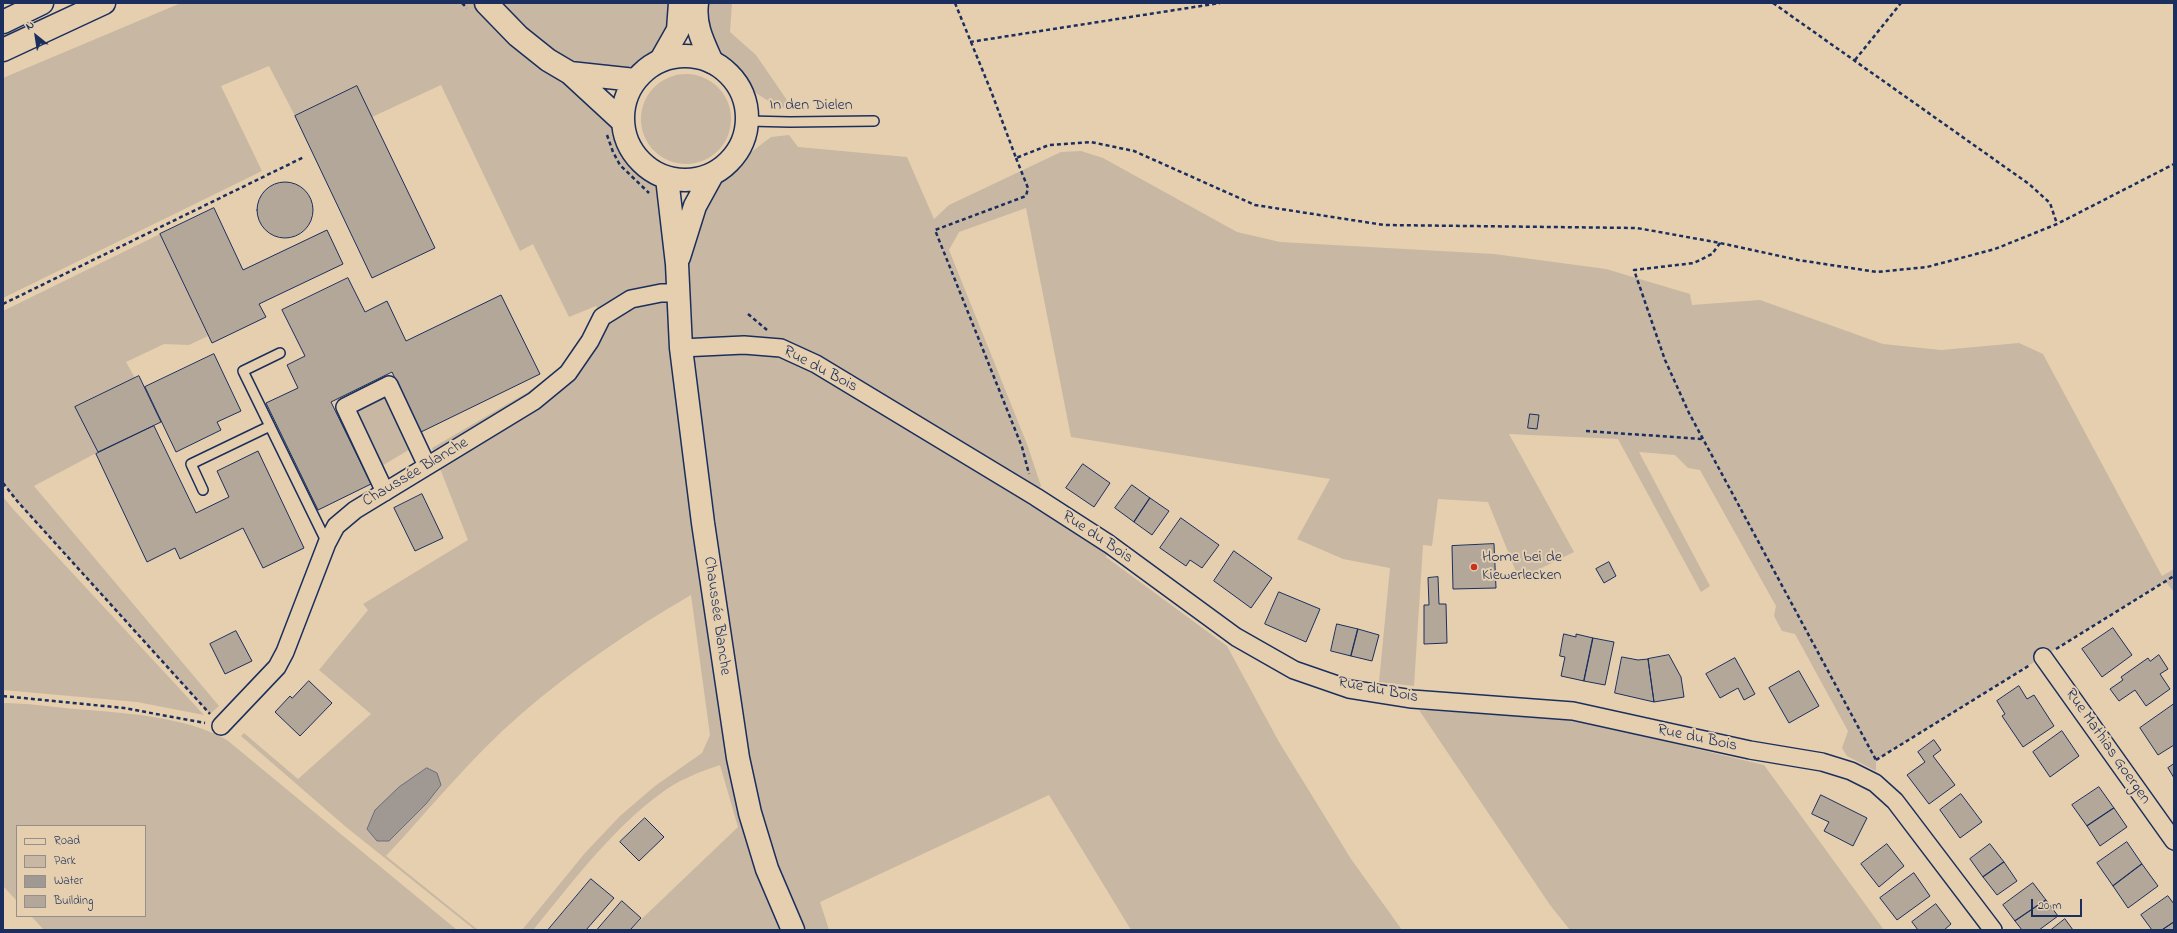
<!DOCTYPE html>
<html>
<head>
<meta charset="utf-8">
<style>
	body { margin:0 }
	#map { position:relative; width:2177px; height:933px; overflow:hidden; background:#e5cfae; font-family:"Indie Flower",sans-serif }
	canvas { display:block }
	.frame { position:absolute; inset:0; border:4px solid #1b2f5e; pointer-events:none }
	.legend { position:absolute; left:16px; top:825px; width:130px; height:92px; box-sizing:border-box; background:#e5cfae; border:1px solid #948f8e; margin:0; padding:5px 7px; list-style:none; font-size:12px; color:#1b2f5e }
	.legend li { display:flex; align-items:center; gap:8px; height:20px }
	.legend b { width:20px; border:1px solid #948f8e }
	.north { position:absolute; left:16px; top:16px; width:40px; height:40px; -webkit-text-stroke:3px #e5cfae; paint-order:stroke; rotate:330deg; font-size:11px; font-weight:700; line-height:16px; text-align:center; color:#1b2f5e }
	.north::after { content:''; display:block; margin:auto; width:14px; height:18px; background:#1b2f5e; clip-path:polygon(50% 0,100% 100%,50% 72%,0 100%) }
	.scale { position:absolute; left:2031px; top:899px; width:51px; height:18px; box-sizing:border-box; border:2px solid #1b2f5e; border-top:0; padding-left:5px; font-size:12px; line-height:14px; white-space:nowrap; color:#1b2f5e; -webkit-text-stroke:3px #e5cfae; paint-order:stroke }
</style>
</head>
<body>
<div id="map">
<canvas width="2177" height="933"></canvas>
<div class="frame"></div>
<ul class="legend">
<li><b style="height:5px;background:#e5cfae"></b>Road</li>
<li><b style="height:11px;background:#c8b7a2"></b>Park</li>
<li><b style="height:11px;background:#a09893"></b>Water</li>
<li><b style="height:11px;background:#b3a79a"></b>Building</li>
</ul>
<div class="north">N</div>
<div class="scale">20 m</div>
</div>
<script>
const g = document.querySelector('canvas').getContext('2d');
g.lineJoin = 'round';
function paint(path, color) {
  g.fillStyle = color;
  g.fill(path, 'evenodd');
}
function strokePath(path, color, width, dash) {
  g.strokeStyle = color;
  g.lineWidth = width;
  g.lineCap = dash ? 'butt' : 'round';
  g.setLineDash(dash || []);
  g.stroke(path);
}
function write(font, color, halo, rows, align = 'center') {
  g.font = font + ' "Indie Flower",sans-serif';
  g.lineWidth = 4;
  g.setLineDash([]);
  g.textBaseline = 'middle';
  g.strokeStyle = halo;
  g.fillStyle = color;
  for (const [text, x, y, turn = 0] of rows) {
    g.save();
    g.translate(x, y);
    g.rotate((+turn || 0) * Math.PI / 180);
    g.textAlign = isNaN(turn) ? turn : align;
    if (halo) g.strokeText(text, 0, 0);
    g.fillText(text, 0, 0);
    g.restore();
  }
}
const green = new Path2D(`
	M181 3H670C670 11 673 23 670 31 656 73 606 71 571 73L608 116 622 153 635 170 652 183 669 204 677 263 714 184 735 171 750 153 771 137 789 135 798 147 907 157 934 219 949 205 1061 152 1081 151 1103 158 1237 232 1280 242 1494 254 1606 269 1690 294 1692 305 1760 300 1883 344 1941 350 2019 343 2043 354 2162 576 2174 569V592L2165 581 1876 760V771L1847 756 1842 748 1848 731 1795 634 1782 631 1774 616 1776 606 1700 470 1688 468 1675 455 1639 452 1710 586 1701 592 1618 439 1509 434 1574 552 1519 579 1488 502 1438 499 1432 546 1423 545 1414 686 1379 682 1390 568 1343 559 1297 539 1330 479 1071 437 1026 208 959 232 949 250 1027 444 1041 486 1036 497 1109 544 1106 557 1227 646 1279 742 1351 859 1402 930H1131L1049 795 820 902 829 930H630L738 827 720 765C699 772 678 780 660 794 610 831 572 883 533 930H522L585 853 620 816 655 786 702 753 710 735 691 595C631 630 573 669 520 715 471 757 430 809 386 856L478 930H475L346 827 241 736 244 733 298 779 371 714 319 670 368 610 363 604 468 540 432 448 528 392 563 366 579 340 590 341 602 317 596 306 569 317 533 244 520 251 441 85 372 117 357 86 295 116 269 66 221 86 262 171 3 298V78Z
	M706 3H732L730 32 756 55 791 106V110L775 105 751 90 733 66 717 51 707 35Z
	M641 119a45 45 0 1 1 90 0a45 45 0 1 1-90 0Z
	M160 234 208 336 189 345 164 344 126 362 135 378 75 407 98 452 34 486 219 706 210 714 18 502 3 483V311Z
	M389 385 417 445 375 470 345 407Z
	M3 497 13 509 204 715 137 702 3 690Z
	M3 703C27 703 52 707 76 709 123 713 185 716 227 740L457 930H44L31 916H145V826H17V901L3 886Z
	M1419 710 1571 719 1764 765 1884 930H1570L1550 905Z`);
const water = new Path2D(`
	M427 768 437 773 441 785 426 804 389 841H377L367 829 375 810 399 787Z`);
const building = new Path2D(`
	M357 86 435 248 372 278 295 116Z
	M257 210a28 28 0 1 1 56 0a28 28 0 1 1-56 0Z
	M214 208 243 270 327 230 343 264 259 304 266 317 212 343 160 234Z
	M348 278 365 312 387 301 406 341 501 295 540 374 421 432 392 372 331 402 371 484 318 510 266 403 298 388 287 365 305 356 282 310Z
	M214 354 241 411 217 422 221 430 176 452 145 387Z
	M139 376 161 422 98 452 75 407Z
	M1530 414 1539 415 1537 429 1528 428Z
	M154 426 196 513 229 497 217 471 258 451 304 548 263 568 243 528 180 559 175 548 147 562 96 454Z
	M1083 464 1110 483 1094 507 1066 488Z
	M1132 485 1150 498 1134 522 1115 508Z
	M422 494 443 538 415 551 394 508Z
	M1150 498 1169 511 1152 535 1134 522Z
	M1181 518 1219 545 1202 568 1190 560 1186 566 1160 548Z
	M1494 544 1496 588 1453 589 1452 546Z
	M1234 551 1272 578 1251 608 1214 581Z
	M1609 562 1616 576 1604 583 1596 569Z
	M1438 577 1439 604H1446L1447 643 1424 644V605H1429L1428 578Z
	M1279 592 1320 609 1306 642 1265 624Z
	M1337 624 1358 629 1351 656 1331 651Z
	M2113 628 2132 655 2102 677 2082 649Z
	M1358 629 1379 635 1372 661 1351 656Z
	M236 631 252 661 225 674 210 644Z
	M1564 634 1576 637V634L1593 638 1584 681 1561 676 1565 657 1560 656Z
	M1593 638 1614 642 1605 685 1584 681Z
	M1669 655 1681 677 1684 697 1654 702 1648 659Z
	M2159 655 2168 669 2160 674 2170 689 2146 706 2135 690 2119 701 2110 689 2123 680 2121 677 2148 658 2150 661Z
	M1622 657 1638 660 1648 659 1654 702 1615 693Z
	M1735 658 1755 694 1744 700 1738 688 1720 698 1706 674Z
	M1799 671 1819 706 1789 723 1769 688Z
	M309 681 332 703 300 736 275 712 290 696 292 698Z
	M2019 686 2027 699 2034 695 2054 726 2023 747 2002 716 2005 714 1997 701Z
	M2174 704V745L2158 755 2140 728Z
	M2062 731 2079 756 2050 777 2033 752Z
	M1934 740 1941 750 1933 756 1955 785 1929 804 1907 775 1925 762 1918 752Z
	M2174 764V778L2168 768Z
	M2099 787 2114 808 2087 826 2072 805Z
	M1961 794 1982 822 1960 838 1940 810Z
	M1821 795 1867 818 1853 846 1824 831 1829 822 1812 814Z
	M2114 808 2127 827 2100 846 2087 826Z
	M645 818 664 837 639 861 620 842Z
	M2127 842 2142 864 2113 886 2097 863Z
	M1887 844 1904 866 1879 887 1861 864Z
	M1990 844 2004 862 1983 877 1970 859Z
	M2004 862 2017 881 1997 895 1983 877Z
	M2142 864 2158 886 2128 908 2113 886Z
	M1914 873 1930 896 1897 920 1880 898Z
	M591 879 614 898 586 930H548Z
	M2033 883 2046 900 2015 921 2003 905Z
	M2168 896 2174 904V922L2162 930H2152L2141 915Z
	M2046 900 2058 916 2039 930H2022L2015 921Z
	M622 901 641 918 630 930H597Z
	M1936 904 1951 924 1944 930H1918L1912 922Z
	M2065 919 2073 930H2051Z
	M2174 922V930H2162Z`);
const path = new Path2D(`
	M462 3 467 8
	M955 3 991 91 1016 158 1049 145 1091 142 1134 151 1255 205 1384 225 1637 228 1720 243 1798 260 1877 272 1927 267 1995 249 2057 224 2174 164
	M1773 3 2029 184 2050 203 2057 224
	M970 42 1220 3
	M1855 60 1901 3
	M607 135 613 152 620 165 649 193
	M1016 158 1028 188 1026 196 935 230 1022 447 1029 474
	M1720 243 1712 254 1694 263 1634 270 1665 360 1689 413 1876 760
	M3 304 304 157
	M748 314 767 330
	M1586 431 1702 439
	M3 483 18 502 210 714
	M2056 649 2174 576
	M3 696 124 708 205 723
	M1876 760 2030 665`);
const lane = new Path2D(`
	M748 121 790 122 874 121
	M280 353 243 371 327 543
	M203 490 191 464 270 426`);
const street = new Path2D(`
	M681 348 744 345 781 348 816 364 1036 497 1109 544 1236 637 1294 670 1349 689 1412 699 1573 711 1750 750 1822 762 1851 771 1875 783 1895 801 1993 930
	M385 492 345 407 389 385 427 466
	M2043 657 2174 841
	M221 726 277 667 285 652 327 543 336 526 355 510 534 401 568 373 590 341 602 317 631 299 661 293H679`);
const secondary = new Path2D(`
	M486 3 518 36 548 60 570 73 622 121
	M623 118a62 62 0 1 1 124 0a62 62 0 1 1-124 0Z
	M570 73 635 80
	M667 178 677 264 681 348 703 523 738 758 750 813 767 869 793 930
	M679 257 695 206 712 175`);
const highway = new Path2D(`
	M697 3C694 25 703 42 712 62
	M3 22 42 3
	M3 50 104 3
	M661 60 678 30 680 3`);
const markers = [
	[1474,567,4,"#c8321e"]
];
const streetNames = [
	["In den Dielen",811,106],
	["Rue du Bois",820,370,28],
	["Chaussée Blanche",416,473,-31],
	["Rue du Bois",1097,538,34],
	["Chaussée Blanche",716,616,82],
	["Rue du Bois",1378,691,11],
	["Rue du Bois",1697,739,12],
	["Rue Mathias Goergen",2107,747,55]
];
const poiNames = [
	["Home bei de",1482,558],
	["Kiewerlecken",1482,576]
];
paint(green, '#c8b7a2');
paint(water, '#a09893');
strokePath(water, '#6b6e7e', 1);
paint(building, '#b3a79a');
strokePath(building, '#1b2f5e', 1);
strokePath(lane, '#1b2f5e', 12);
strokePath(street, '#1b2f5e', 20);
strokePath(secondary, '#1b2f5e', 25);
strokePath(highway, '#1b2f5e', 25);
strokePath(path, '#1b2f5e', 2.5, [4, 3]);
strokePath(lane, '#e5cfae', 9);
strokePath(street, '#e5cfae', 17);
strokePath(secondary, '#e5cfae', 22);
strokePath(highway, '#e5cfae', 22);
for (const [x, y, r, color] of markers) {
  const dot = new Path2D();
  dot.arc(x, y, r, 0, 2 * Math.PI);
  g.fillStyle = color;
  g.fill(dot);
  strokePath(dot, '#e5cfae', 1.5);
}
write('16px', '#1b2f5e', '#e5cfae', streetNames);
write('16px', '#1b2f5e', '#e5cfae', poiNames, 'left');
</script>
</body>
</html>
